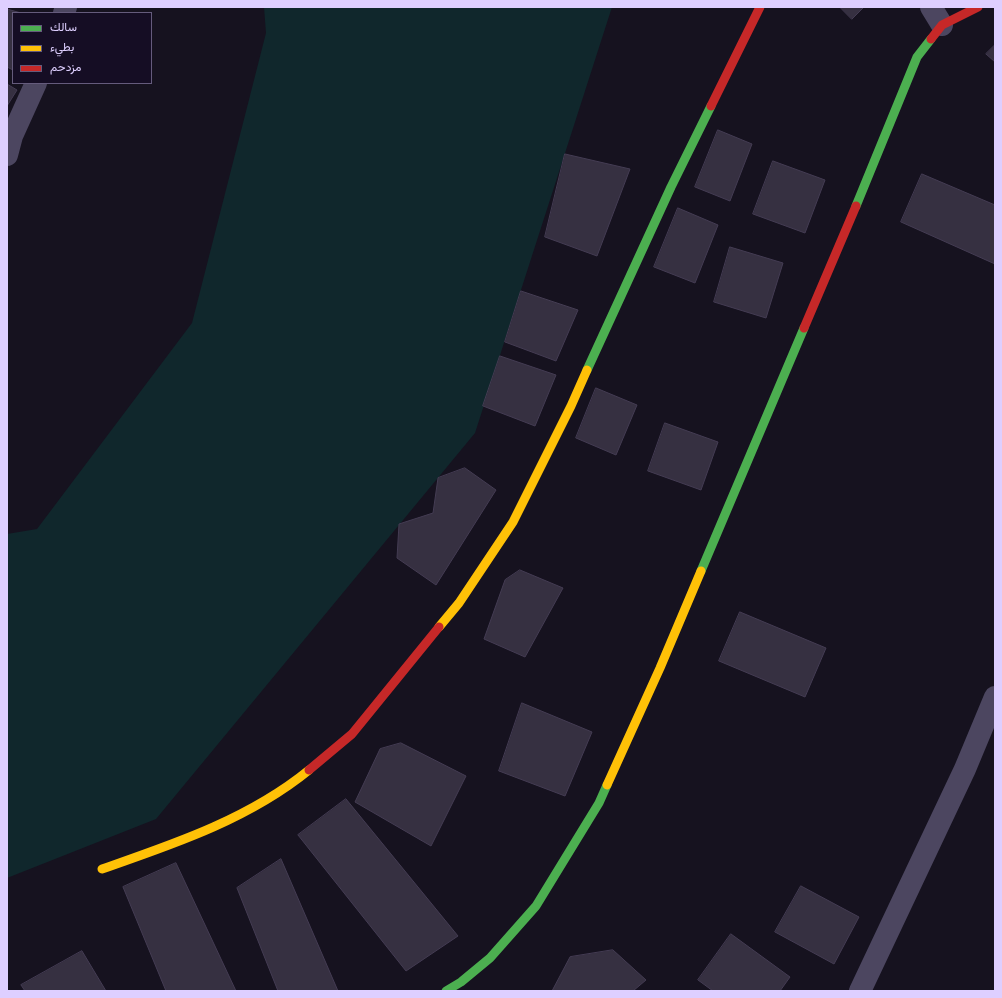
<!DOCTYPE html>
<html>
<head>
<meta charset="utf-8">
<style>
	body { margin:0 }
	#map { position:relative; width:1002px; height:998px; overflow:hidden; background:#16121f; font-family:"Asap Condensed",Vazirmatn,sans-serif }
	canvas { display:block }
	.frame { position:absolute; inset:0; border:8px solid #decfff; pointer-events:none }
	.legend { position:absolute; left:12px; top:12px; width:140px; height:72px; box-sizing:border-box; background:#150d24; border:1px solid #655b7c; margin:0; padding:5px 7px; list-style:none; font-size:12px; color:#decfff }
	.legend li { display:flex; align-items:center; gap:8px; height:20px }
	.legend b { width:20px; border:1px solid #655b7c }
</style>
</head>
<body>
<div id="map">
<canvas width="1002" height="998"></canvas>
<div class="frame"></div>
<ul class="legend">
<li><b style="height:5px;background:#4caf50"></b>سالك</li>
<li><b style="height:5px;background:#ffc107"></b>بطيء</li>
<li><b style="height:5px;background:#c62828"></b>مزدحم</li>
</ul>
</div>
<script>
const g = document.querySelector('canvas').getContext('2d');
g.lineJoin = 'round';
function paint(path, color) {
  g.fillStyle = color;
  g.fill(path, 'evenodd');
}
function strokePath(path, color, width, dash) {
  g.strokeStyle = color;
  g.lineWidth = width;
  g.lineCap = dash ? 'butt' : 'round';
  g.setLineDash(dash || []);
  g.stroke(path);
}
const green = new Path2D(`
	M264 7H612L475 433 156 819 7 878V534L37 529 192 323 266 33Z`);
const building = new Path2D(`
	M840 7H864L852 19Z
	M7 9 21 13H13V70L7 67Z
	M995 45V62L986 54Z
	M7 84 17 90 7 106Z
	M718 130 752 144 730 201 695 187Z
	M565 154 630 169 597 256 545 237Z
	M773 161 825 180 805 233 753 214Z
	M922 174 995 205V264L901 222Z
	M678 208 718 225 695 283 654 267Z
	M730 247 783 263 766 318 714 302Z
	M521 291 578 310 556 361 505 342Z
	M500 356 556 375 535 426 483 406Z
	M596 388 637 405 616 455 576 438Z
	M665 423 718 442 701 490 648 471Z
	M465 468 496 490 436 585 397 558 399 524 433 513 438 478Z
	M520 570 563 588 525 657 484 639 505 580Z
	M740 612 826 648 805 697 719 661Z
	M522 703 592 732 565 796 499 771Z
	M401 743 466 776 431 846 355 802 380 749Z
	M346 799 458 936 406 971 298 835Z
	M281 859 338 991H278L237 888Z
	M176 863 236 991H166L123 887Z
	M801 886 859 917 834 964 775 932Z
	M731 934 790 977 780 991H713L698 980Z
	M613 950 646 980 633 991H552L570 957Z
	M82 951 106 991H25L21 985Z`);
const street = new Path2D(`
	M931 7 942 25
	M64 13 66 7
	M7 155 12 136 36 83
	M860 991 965 769 995 697`);
const fast = new Path2D(`
	M856 206 917 57 931 39
	M587 370 671 187 711 106
	M701 571 804 328
	M446 991 461 982 490 958 536 906 599 803 607 785`);
const slow = new Path2D(`
	M439 627 459 603 513 522 571 406 587 370
	M607 785 660 668 701 571
	M102 869C174 844 249 819 309 770`);
const jam = new Path2D(`
	M931 39 942 25 978 7
	M711 106 760 7
	M804 328 856 206
	M309 770 352 734 439 627`);
paint(green, '#10272c');
paint(building, '#363041');
strokePath(building, '#443c53', 1);
strokePath(street, '#4c4660', 22);
strokePath(fast, '#4caf50', 9);
strokePath(slow, '#ffc107', 9);
strokePath(jam, '#c62828', 9);
</script>
</body>
</html>
